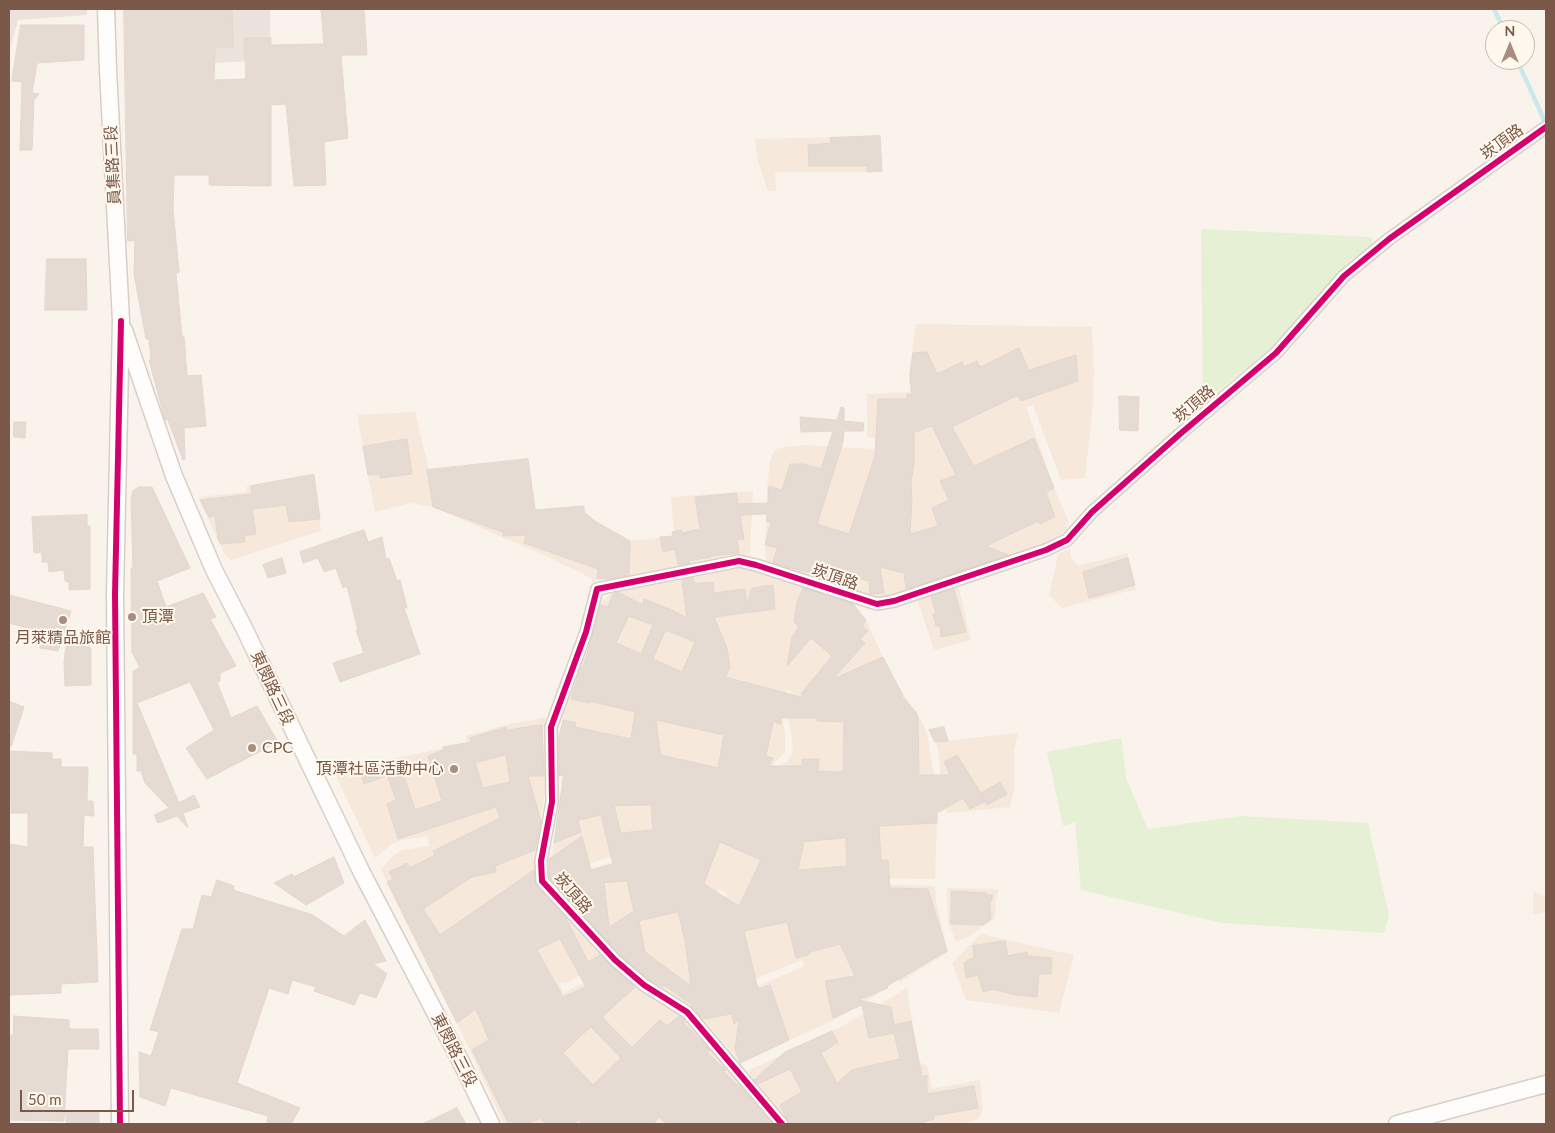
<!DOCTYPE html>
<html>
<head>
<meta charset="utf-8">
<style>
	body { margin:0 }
	#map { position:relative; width:1555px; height:1133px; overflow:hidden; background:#f9f3ec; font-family:Lato,sans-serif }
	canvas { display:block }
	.frame { position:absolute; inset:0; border:10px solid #7b5847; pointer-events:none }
	.north { position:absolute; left:1485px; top:20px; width:50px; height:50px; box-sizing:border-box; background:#fff8ee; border:1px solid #cab8ab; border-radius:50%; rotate:0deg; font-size:14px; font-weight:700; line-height:20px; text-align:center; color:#7b5847 }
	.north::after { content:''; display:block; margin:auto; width:18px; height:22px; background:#a78e81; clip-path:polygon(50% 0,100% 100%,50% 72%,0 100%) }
	.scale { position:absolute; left:20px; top:1090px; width:114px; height:22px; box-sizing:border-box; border:2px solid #7b5847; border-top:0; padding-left:6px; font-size:15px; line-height:18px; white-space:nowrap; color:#7b5847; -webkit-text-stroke:4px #fff8ee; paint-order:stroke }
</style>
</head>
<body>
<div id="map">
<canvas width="1555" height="1133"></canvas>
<div class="frame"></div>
<div class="north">N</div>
<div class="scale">50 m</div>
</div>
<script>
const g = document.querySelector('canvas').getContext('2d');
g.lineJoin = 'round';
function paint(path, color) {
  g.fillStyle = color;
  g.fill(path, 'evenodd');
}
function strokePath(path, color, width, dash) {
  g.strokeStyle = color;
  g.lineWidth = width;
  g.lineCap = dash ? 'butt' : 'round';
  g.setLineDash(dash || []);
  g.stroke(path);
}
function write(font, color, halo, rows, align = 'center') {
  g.font = font + ' Lato,"Noto Sans TC",sans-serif';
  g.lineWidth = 4;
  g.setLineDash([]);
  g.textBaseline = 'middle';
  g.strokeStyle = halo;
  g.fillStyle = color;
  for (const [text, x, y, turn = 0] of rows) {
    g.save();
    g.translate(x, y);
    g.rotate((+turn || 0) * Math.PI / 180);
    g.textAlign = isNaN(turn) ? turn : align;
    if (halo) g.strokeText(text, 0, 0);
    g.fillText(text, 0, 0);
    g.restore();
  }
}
const residential = new Path2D(`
	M880 136 882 171 867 172H775L776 191H768L758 161 755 139Z
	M916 324 1092 327 1094 372 1093 404 1085 478 1061 480 1033 405 1026 407 1054 488 1069 522 1065 531 1049 544 883 598 866 597 770 565 766 560 765 545 767 491 770 461 774 451 779 448 803 445 875 449 876 438 867 437V394L910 392 909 373Z
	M415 412 429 470 528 459 536 510 584 506V514L630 541 674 536 671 497 753 491 750 554 610 581 595 580 548 557 433 507 412 503 375 512 357 415Z
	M314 473 321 531 231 560 225 555 198 497 247 492V486Z
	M1070 547V556L1078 566 1127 553 1136 589 1062 608 1049 595 1058 555Z
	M744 567 837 595 852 603 866 620 890 673 921 720 927 734 934 775 937 823 935 879 859 878 860 884 935 886 936 901 948 952 900 982 898 979 889 984 888 988 838 1018 741 1063 699 1014 714 1005 804 966 802 960 727 990 720 928 727 893 718 889 715 915 698 1000 686 1005 632 968 554 887 553 882 630 856 629 851 589 864 550 870 560 792 623 782 774 781 779 766 787 762 793 753 792 738 788 718 793 692 787 690 783 702 782 715 785 734V752L775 762 766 780 594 781 561 787 562 770 557 757 556 748 565 708 600 603 614 591 717 569Z
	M958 584 971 640 934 650 917 598Z
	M546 717 542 737 546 754V786L535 851V869L537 885 601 955 605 962 568 982 559 983 563 993 615 968 638 988 674 1009 733 1072 776 1124H504L457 1023 381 869 394 855 403 850 429 846 428 836 406 839 392 844 375 858 334 772 467 743 466 736 506 725Z
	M1018 733 1014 751V791L1010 807 948 813 942 800 939 757 936 742Z
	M947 888 999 889 996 899 995 918 970 936 956 942 948 922Z
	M1533 891 1546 897V912L1533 915Z
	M981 934 1074 955 1059 1013 966 1000 952 963Z
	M907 988 919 1062 927 1066 932 1089 980 1080 983 1110 979 1118 965 1124H932L930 1120 920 1124H789L748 1071 844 1025Z`);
const industrial = new Path2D(`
	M9 9H87V15L18 20 9 53Z
	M163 9H270L271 60 215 63H165Z`);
const green = new Path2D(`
	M1201 229 1372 237V245L1348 262 1284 338 1203 403Z
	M1121 738 1126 778 1148 829 1240 816 1368 823 1389 916 1384 933 1222 923 1081 890 1075 822 1063 826 1047 752Z`);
const stream = new Path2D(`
	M1494 9 1504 30
	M1517 60 1546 124`);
const building = new Path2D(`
	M124 9H232L233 47H215L214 80 246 79 244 38H271V45L324 44 321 9H364L367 55H341L348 138 324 142 326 185 294 186 286 104 271 105V186L209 185V175H174L173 209 179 272 176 273 182 337 184 336 187 376 201 375 206 426 184 428 185 459 183 460 168 420H165L149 360H151L149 339H146L134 274 135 240 128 241Z
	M21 25H84V60L37 63 32 93 39 94 34 100 32 150H20L22 82 12 81Z
	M880 136 882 171 867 172V166H809L808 145 831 143 830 138Z
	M47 259H86L87 310H45Z
	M1019 348 1029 370 1076 355 1078 381 1021 401 1018 395 952 427 974 466 1034 438 1054 488 1046 492 1055 517 1040 524 1038 521 986 546 1008 555 906 589 904 573 880 567 884 593 872 594H870L869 581 848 575 844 586 824 579 830 578 773 563 777 548 765 545 771 522 767 521V514L740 515 744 540 737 539 739 553 710 556 711 557 689 561 690 563 678 565 675 549 663 552 660 537 673 536 672 532 681 530 682 533 700 529 695 497 736 493 738 504 768 503 769 486 782 490 790 464H804L821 469 833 431 801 432 800 417 837 420 841 407 844 408V421L864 423 863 431H844L843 442 817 524 849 534 875 456 878 399H907V394L912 395 910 375 913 353 927 352 937 374 962 362 964 367 977 361 980 367ZM932 426 956 475 940 481 949 500 932 508 938 526 910 534 912 500 911 483 914 461V433Z
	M1119 396 1139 397 1138 431 1120 430Z
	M14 422H26L25 438 14 437Z
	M407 439 412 474 380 478V474L368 475 363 447Z
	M528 459 535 510 584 506V512L596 522 630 541 629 575 611 579 597 578 598 569 524 543 526 535 503 536V532L433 507 427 470Z
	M314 475 320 519 289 522 286 505 252 509 256 534 244 536 245 542 221 544 218 540 215 516 209 517 200 500 252 494 251 486Z
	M139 487H152L190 568 157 581 166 607 203 593 216 617 210 619 236 666 220 673V681L217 682 231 718 257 706 278 742 207 779 186 748 214 730 190 682 137 703 179 803 194 795 200 807 183 813 188 828 177 816 158 823 154 815 169 808 145 783 141 771H137V754H133V671L140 668 132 652 131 568H133L131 498 133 491Z
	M87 515V526H90V589L69 590V582L65 581 64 570 49 572 48 562H42V552L34 553 32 517Z
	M364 530 368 542 382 537 386 559 389 558 397 581 400 580 407 608H404L420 654 340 682 333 663 364 653 356 630H358L347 586 343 588 336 568 324 572 318 558 303 563 300 552Z
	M282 558 286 573 268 578 263 565Z
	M1128 558 1135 585 1089 598 1083 572Z
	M693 578 695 584 713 582 714 593 745 589 747 605 752 588 773 585 775 609 714 617 727 648 730 668 725 677 805 698 801 694 832 656 811 638 787 666 792 637 799 627 794 622 797 602 803 588 853 604 866 620 862 626 868 631 860 639 865 643 833 679 883 657 902 694V697L916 712 918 718 919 775H950L944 762 957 755 984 798 981 793 1000 782 1007 794 987 805 985 801 970 809 963 798 937 813V823L879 826 881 860H888L890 888 928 889 947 951 887 986 888 988 858 1000 891 1007 894 1025 911 1021 922 1077 927 1075V1094L974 1086 978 1108 933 1116 934 1119 920 1124H789L780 1105 802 1092 790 1069 758 1084 754 1080 785 1052 832 1031 838 1042 821 1053 837 1083 852 1070 900 1059 894 1033 869 1038 862 1005 833 1018 825 981 855 976 840 944 810 952 808 955 796 958 787 922 744 931 758 989 770 985 789 1040 740 1063 735 1049 739 1019 734 1024 732 1014 703 1019 691 1006 692 1005 664 985 663 987 648 979 620 955 549 878V859L551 857 552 859V857L582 836 591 870 613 864 601 815 578 820 581 832 554 843 564 775 559 776V737L563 720 576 723 575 727 631 739 635 712 590 701V703L571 699 581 667 583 668 601 605 608 607 613 594 618 592 643 605 644 599 672 610 687 618 682 580ZM629 616 653 625 641 654 616 643ZM666 630 695 642 682 672 653 659ZM781 718H816L817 721 844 722 843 772 818 771 819 759H802V766H769L773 758 766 756 773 722 781 724ZM656 720 724 735 718 768 661 755ZM651 805 653 830 621 833 614 806ZM846 838 847 866 798 870 804 842ZM720 842 761 860 739 906 704 884ZM627 881 634 911 609 927 604 883ZM678 912 685 940 691 986 645 952 639 921Z
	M954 589 966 632 941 637 940 626H936L933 614H936L931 597Z
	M9 595 71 611 58 651 40 648 42 632 9 623Z
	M67 642 91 648V685L65 686 64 663Z
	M9 701 24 707 11 747 9 746Z
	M542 725 544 776H528L541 821 535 850 495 866 496 872 472 877 423 909 440 935 534 870 536 886 566 918 588 962 600 955 635 987 602 1017 632 1047 660 1020 667 1026 679 1016 682 1018 685 1021 683 1022 710 1050 707 1053 726 1070 723 1071 743 1090 772 1124H667L659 1117 653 1124H583L579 1120 572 1124H545L541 1118 526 1124H509L472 1050 489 1040 476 1009 457 1023 387 882 393 879 389 872 407 863 410 868 435 855 433 851 500 818 496 807 398 839 387 804 396 800 385 769 400 763 415 810 442 801 428 756 444 750 443 747 471 742 470 738 506 727V730ZM506 755 510 782 483 788 475 763ZM560 939 586 987 563 997 537 950ZM591 1027 621 1058 593 1085 563 1053Z
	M944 727 948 741 935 742 929 730Z
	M9 751 52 753V759H61V767H88L87 801H93L94 816 84 815 83 847H93L98 982 61 984V993L9 995V844L28 847V813H11V797H9Z
	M381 765 386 776 364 784 360 772Z
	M334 857 344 883 306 905 274 883 292 874 293 877Z
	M217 880 234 886 233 890 313 915 344 936 365 920 386 961 373 964 387 974 376 998 360 993 354 1005 314 991 316 987 292 980 288 994 269 988 237 1083 300 1108 291 1124H267L268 1116 171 1088 165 1106 140 1097 139 1052 151 1056 159 1032 150 1030 182 929H193L202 895 211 897Z
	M952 891 986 893V895H993L990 904 991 919 983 925 951 924Z
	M1005 941 1008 956 1027 952 1028 956 1052 958 1051 974H1039L1037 997 1016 995 993 989 983 992 978 975 966 978 964 963 974 957 973 946Z
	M14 1016 69 1020V1029H98L99 1049H68L64 1121 9 1120V1035H13Z
	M457 1108 466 1124H423Z
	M66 1112H99V1124H67Z`);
const street = new Path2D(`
	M782 1124 687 1012 644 985 615 960 542 881 541 861 552 802 551 727 586 632 597 589 739 561 756 565 877 604 894 601 1046 550 1067 540 1092 512 1180 434 1276 353 1344 276 1389 239 1546 127`);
const secondary = new Path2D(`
	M106 9 108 70 121 321 115 594 120 1124
	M124 330 174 476 214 570 244 628 362 873 461 1062 491 1124
	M1397 1124 1546 1084`);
const cycleway = new Path2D(`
	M120 1124 115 594 121 321
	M782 1124 687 1012 644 985 615 960 542 881 541 861 552 802 551 727 586 632 597 589 739 561 756 565 877 604 894 601 1046 550 1067 540 1092 512 1180 434 1276 353 1344 276 1389 239 1546 127`);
const markers = [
	[132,617,5,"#a78e81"],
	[63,620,5,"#a78e81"],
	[252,748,5,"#a78e81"],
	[454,769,5,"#a78e81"]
];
const streetNames = [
	["崁頂路",1502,142,-36],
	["員集路三段",113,165,-93],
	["崁頂路",1194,404,-40],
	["崁頂路",835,577,19],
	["東閔路三段",272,688,65],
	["崁頂路",573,893,49],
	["東閔路三段",454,1050,63]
];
const poiNames = [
	["頂潭",142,617],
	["月萊精品旅館",63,638,"center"],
	["CPC",262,748],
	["頂潭社區活動中心",444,769,"right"]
];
paint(residential, '#f6e9db');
paint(industrial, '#ece3dc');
paint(green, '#e5f0d5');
strokePath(stream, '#cbe8eb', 4.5);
paint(building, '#e6dbd3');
strokePath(building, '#e3d6cd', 1);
strokePath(street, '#d8cfc8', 14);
strokePath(secondary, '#d9cec7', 19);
strokePath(street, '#fefdfc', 11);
strokePath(secondary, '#fefdfc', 16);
strokePath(cycleway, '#d6006c', 6);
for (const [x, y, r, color] of markers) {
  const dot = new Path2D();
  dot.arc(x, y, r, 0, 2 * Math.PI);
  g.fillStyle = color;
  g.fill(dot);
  strokePath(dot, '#fff8ee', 2);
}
write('16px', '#7b5847', '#fff8ee', streetNames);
write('16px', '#7b5847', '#fff8ee', poiNames, 'left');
</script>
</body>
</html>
